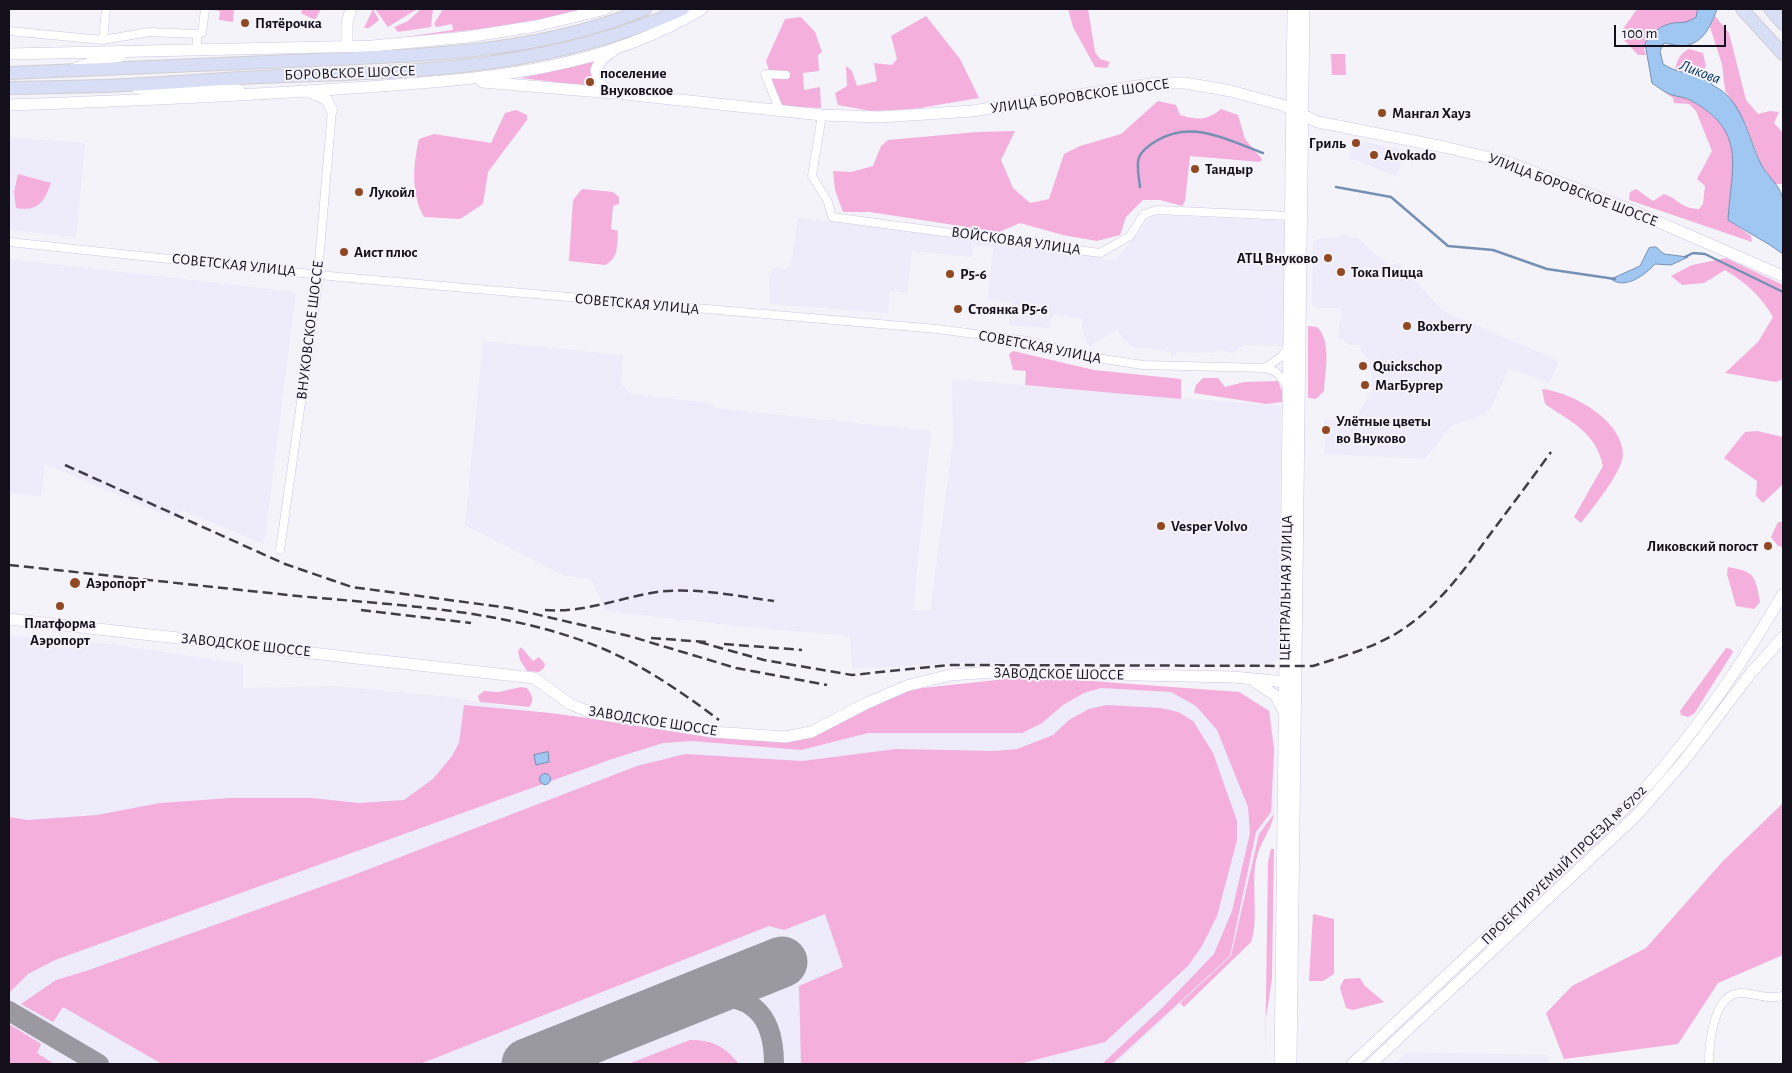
<!DOCTYPE html>
<html>
<head>
<meta charset="utf-8">
<style>
	body { margin:0 }
	#map { position:relative; width:1792px; height:1073px; overflow:hidden; background:#f5f3fa; font-family:"Alegreya Sans",sans-serif }
	canvas { display:block }
	.frame { position:absolute; inset:0; border:10px solid #13101b; pointer-events:none }
	.scale { position:absolute; left:1614px; top:25px; width:112px; height:22px; box-sizing:border-box; border:2px solid #13101b; border-top:0; padding-left:6px; font-size:15px; line-height:18px; white-space:nowrap; color:#13101b; -webkit-text-stroke:4px #f5f3fa; paint-order:stroke }
</style>
</head>
<body>
<div id="map">
<canvas width="1792" height="1073"></canvas>
<div class="frame"></div>
<div class="scale">100 m</div>
</div>
<script>
const g = document.querySelector('canvas').getContext('2d');
g.lineJoin = 'round';
function paint(path, color) {
  g.fillStyle = color;
  g.fill(path, 'evenodd');
}
function strokePath(path, color, width, dash) {
  g.strokeStyle = color;
  g.lineWidth = width;
  g.lineCap = dash ? 'butt' : 'round';
  g.setLineDash(dash || []);
  g.stroke(path);
}
function write(font, color, halo, rows, align = 'center') {
  g.font = font + ' "Alegreya Sans",sans-serif';
  g.lineWidth = 4;
  g.setLineDash([]);
  g.textBaseline = 'middle';
  g.strokeStyle = halo;
  g.fillStyle = color;
  for (const [text, x, y, turn = 0] of rows) {
    g.save();
    g.translate(x, y);
    g.rotate((+turn || 0) * Math.PI / 180);
    g.textAlign = isNaN(turn) ? turn : align;
    if (halo) g.strokeText(text, 0, 0);
    g.fillText(text, 0, 0);
    g.restore();
  }
}
const built = new Path2D(`
	M9 137 85 143 76 237 9 230Z
	M1361 141 1404 150 1397 177 1361 162 1349 159 1351 144 1360 145Z
	M1153 215 1286 221 1283 346 1243 345 1233 353 1218 350 1214 353 1176 352V356H1171V352H1165V350L1134 348 1123 339 1117 329 1089 347 1082 328 1083 319 1054 314 1049 328 1009 325 1012 302 988 300 993 247 974 245 972 257 912 251 907 293 890 291 888 313 770 304 769 277 774 268 786 269 791 265 798 218 1017 243 1088 253 1106 260 1116 259Z
	M1344 236 1358 238 1387 265 1399 263 1443 311 1559 361 1549 383 1509 368 1491 408 1483 415 1452 425 1425 459 1325 454 1324 420 1355 419 1373 389 1369 361 1361 351 1360 345H1348L1344 340 1338 339 1341 308H1318L1312 305 1313 244 1315 239Z
	M9 259 296 292 264 544 182 510 175 519 45 464 41 496 9 493Z
	M483 341 623 355 621 383 630 394 710 403 716 408 931 431 913 610 930 611 953 443 952 379 1281 406 1279 661H1274L1273 664 954 663 855 669 852 667 850 636 745 627 606 611 591 579 565 576 465 525Z
	M9 635 56 639 57 641 72 640 110 644 243 664V688L337 686 449 697 733 742 1049 684 1240 691 1270 710 1275 749 1274 814 1259 834 1231 956 1116 1064H9Z
	M1408 1052 1548 1055V1064H1394Z`);
const green = new Path2D(`
	M234 9 233 22 219 20 220 11 214 10Z
	M303 9H321L315 20 301 13Z
	M373 9 379 20 369 28H364Z
	M375 9H417L388 27Z
	M421 9H433L431 27 398 32 394 27 408 21Z
	M443 9H590L506 26 392 39 453 30 452 24 436 27 434 24Z
	M1068 9H1088L1095 52 1100 59 1110 62 1107 68 1095 67 1073 27Z
	M1637 9H1698L1696 17 1688 23 1668 24 1644 49 1646 55H1638L1624 40 1621 32Z
	M926 16 960 59 979 98 914 109 871 111 838 105 835 93 847 86 846 66 852 71 857 86 877 81 874 63 892 65 897 59 891 36Z
	M1715 16 1729 33 1746 100 1758 114 1770 111 1779 112 1774 123 1783 133V184H1775L1761 164 1746 125 1725 90 1722 64 1710 27Z
	M801 17 815 32 822 52 818 55 819 71 803 73 804 90 820 87 821 108 780 106 766 61 785 19Z
	M1689 49 1703 53 1706 66 1701 75 1675 71C1676 62 1680 53 1689 49Z
	M1331 54H1345L1346 75H1332Z
	M593 62 591 74 595 87 521 78Z
	M1652 83C1658 87 1665 93 1672 95 1678 97 1685 97 1690 100 1748 131 1731 167 1728 220L1751 236 1752 242 1629 200 1630 192 1636 189 1653 201 1664 194C1679 199 1679 208 1699 209L1703 204 1705 186 1697 179 1712 151 1696 111 1689 104 1674 103 1673 98Z
	M1158 101 1176 105 1180 115C1197 120 1207 121 1221 109L1238 115 1245 139 1262 159 1260 162 1190 156 1185 201 1182 206 1160 200H1143L1126 217 1120 235 1097 241 1063 235 1020 223 999 232 870 212H843L835 190 833 171 851 172 873 166 881 146 888 140 977 132 1015 131 1001 160 1013 188 1030 203 1049 199 1064 154 1080 146 1121 134Z
	M516 110 527 115V120L488 172 483 204 460 219 424 217C411 195 413 164 419 139L434 134 491 143 505 113Z
	M18 174 51 183C44 202 38 212 16 208L14 192Z
	M582 189 613 192 619 197V204L613 206 611 229 618 231C617 244 619 259 605 265L569 261 573 200Z
	M1726 258 1783 285V379L1776 382 1725 373 1758 342 1773 317C1761 296 1745 282 1725 270L1704 283 1682 285 1671 276 1692 265Z
	M1308 326 1317 327C1332 341 1325 371 1324 391L1316 399 1308 398Z
	M1013 351 1094 370 1181 379V399L1025 385 1026 371 1013 370 1009 354Z
	M1203 378H1218L1225 387 1244 382 1278 381 1282 391V402L1266 404 1194 393 1196 385Z
	M1542 389C1571 392 1623 420 1623 455 1622 472 1592 509 1581 523L1574 517 1603 466C1596 432 1571 422 1545 404Z
	M1757 431 1783 437V484L1763 503 1756 496 1757 481 1724 458 1745 432Z
	M1778 522H1783V547L1778 546 1771 537Z
	M1728 567C1755 572 1755 575 1760 602L1754 609 1736 606 1727 574Z
	M521 647 533 661 539 657 545 664 544 668 539 672 527 671 520 660 518 651Z
	M1726 648 1731 649 1733 652 1694 714 1688 717 1681 715 1680 711Z
	M1015 678H1052L1239 692 1269 711 1274 749 1271 812 1256 832 1230 956 1112 1064H1102L1163 1007 1214 954 1232 911 1250 833 1248 807 1217 730 1196 706 1171 692 1101 688 1084 693 1063 705 1042 723 1022 733H868L801 750 692 741 663 743 612 759 55 960 28 974 9 993V817L28 820 97 815 160 803 231 798H311L359 803 404 800 433 779 452 756 459 743 464 705 550 713 710 734 792 740 913 689Z
	M521 687 527 688C532 695 535 700 529 707L480 702 478 696 484 691 499 692Z
	M1106 705 1161 708 1178 712 1193 721 1213 753 1237 821V840L1217 916 1202 946 1188 966 1105 1042 1019 1064H801L799 986 843 967 825 914 784 930 769 926 420 1064H162L63 1007 53 1022 21 1004 56 980 89 970 351 876 637 766 685 754 802 761 896 749 994 751 1017 749 1053 735 1069 720 1089 709Z
	M1783 803V955L1718 983 1678 1044 1564 1059 1546 1013 1572 986 1646 948 1723 861Z
	M1274 814C1271 831 1259 843 1256 861 1251 884 1259 921 1251 942L1184 1007 1180 1003 1231 956 1259 834Z
	M1271 849H1274L1272 978 1266 1018 1265 1064 1268 862Z
	M1313 914 1334 919V974L1323 981H1309Z
	M1360 978 1365 986 1384 1002 1353 1010 1346 1008 1340 988 1344 979Z
	M9 1024 41 1044 37 1053 54 1064H9Z
	M690 1040C713 1040 724 1046 739 1064H628Z`);
const water = new Path2D(`
	M1698 9H1717C1711 25 1704 43 1684 46 1678 46 1670 44 1664 43L1660 51 1663 64C1679 74 1693 75 1712 74V85C1743 99 1747 136 1761 164 1767 176 1781 186 1783 200 1786 217 1783 237 1783 254 1766 241 1746 232 1728 220 1731 167 1748 131 1690 100 1685 97 1678 97 1672 95 1665 93 1658 87 1652 83L1645 43C1651 36 1657 28 1666 25 1678 20 1684 26 1696 17Z
	M1656 247 1664 254 1688 257 1671 265 1655 264C1645 275 1625 290 1611 279L1640 266 1649 248Z
	M548 752 549 762 536 765 534 755Z
	M539.5 779a5.5 5.5 0 1 1 11 0a5.5 5.5 0 1 1-11 0Z`);
const stream = new Path2D(`
	M1140 187C1137 162 1133 155 1156 141 1193 119 1227 140 1263 153
	M1336 187 1391 197 1448 246 1493 250 1547 269 1615 279
	M1685 257 1693 253 1705 254 1783 292`);
const taxiway = new Path2D(`
	M695 998C748 991 774 1010 774 1064
	M9 1011 99 1064`);
const runway = new Path2D(`
	M527 1064 782 962`);
const street = new Path2D(`
	M9 31 103 40 149 32 197 34
	M103 40 106 9
	M197 49V34L202 33 205 9
	M780 111 765 74 786 75
	M822 115 812 176 828 202 832 217 1100 253 1130 236 1144 214 1157 210 1291 216
	M9 242 339 277 937 329 1028 341 1090 357 1143 365 1265 368 1276 372 1287 385
	M1265 368 1282 356 1289 346
	M280 550 316 297 332 110
	M1709 1064C1709 1044 1713 993 1741 993 1756 993 1765 1000 1783 996`);
const secondary = new Path2D(`
	M347 46V23L351 9
	M615 49 601 60 596 70 599 81 603 87 611 91 624 94 822 115 880 117 972 111 1157 83H1185L1231 91 1282 105 1318 122 1444 147 1508 162 1631 210 1783 276
	M9 54 372 46 467 37 536 26 606 9
	M74 69 97 60 121 56
	M482 82 613 93
	M137 88 156 90H239
	M311 93 326 99 332 110
	M9 105C123 101 238 96 352 88 474 79 594 74 702 9
	M9 619 534 678 570 704 592 713 713 732 785 737 811 732 865 704 906 686 950 675 993 672 1233 677 1285 682 1295 689
	M1255 682 1276 696 1283 710
	M1280 1064 1293 9
	M1291 1064 1304 9
	M1352 1064 1640 794C1698 730 1739 668 1783 594
	M1371 1064 1637 815 1684 761 1751 673 1783 637`);
const primary = new Path2D(`
	M1742 9 1783 54
	M1770 9 1783 24
	M9 73C111 69 213 65 314 60 425 55 541 53 645 9
	M9 88C48 87 87 87 126 85 171 83 216 79 261 77 412 71 542 72 683 9`);
const rail = new Path2D(`
	M65 465 285 564 352 587 509 608 629 636 736 668 827 685
	M9 565C105 575 202 586 298 596 401 606 510 609 606 650 647 668 683 693 719 720
	M361 610 471 623
	M545 610C584 613 619 598 657 592 695 587 736 596 774 601
	M651 638 706 642
	M699 642 764 660 852 675 949 665 1313 666C1341 657 1372 648 1397 633 1436 609 1462 573 1488 537 1509 509 1530 481 1551 452
	M724 644 802 650`);
const markers = [
	[245,23,5,"#904923"],
	[590,82,5,"#904923"],
	[1382,113,5,"#904923"],
	[1356,143,5,"#904923"],
	[1374,155,5,"#904923"],
	[1195,169,5,"#904923"],
	[359,192,5,"#904923"],
	[344,252,5,"#904923"],
	[1328,258,5,"#904923"],
	[1341,272,5,"#904923"],
	[950,274,5,"#904923"],
	[958,309,5,"#904923"],
	[1407,326,5,"#904923"],
	[1363,366,5,"#904923"],
	[1365,385,5,"#904923"],
	[1326,430,5,"#904923"],
	[1161,526,5,"#904923"],
	[1768,546,5,"#904923"],
	[75,583,6,"#904923"],
	[60,606,5,"#904923"]
];
const poiNames = [
	["Пятёрочка",255,23],
	["поселение",600,73],
	["Внуковское",600,90],
	["Мангал Хауз",1392,113],
	["Гриль",1346,143,"right"],
	["Avokado",1384,155],
	["Тандыр",1205,169],
	["Лукойл",369,192],
	["Аист плюс",354,252],
	["АТЦ Внуково",1318,258,"right"],
	["Тока Пицца",1351,272],
	["Р5-6",960,274],
	["Стоянка Р5-6",968,309],
	["Boxberry",1417,326],
	["Quickschop",1373,366],
	["МагБургер",1375,385],
	["Улётные цветы",1336,421],
	["во Внуково",1336,438],
	["Vesper Volvo",1171,526],
	["Ликовский погост",1758,546,"right"],
	["Аэропорт",86,583],
	["Платформа",60,623,"center"],
	["Аэропорт",60,640,"center"]
];
const streetNames = [
	["БОРОВСКОЕ ШОССЕ",350,73,-2],
	["УЛИЦА БОРОВСКОЕ ШОССЕ",1080,96,-8],
	["УЛИЦА БОРОВСКОЕ ШОССЕ",1573,190,21],
	["ВОЙСКОВАЯ УЛИЦА",1016,241,8],
	["СОВЕТСКАЯ УЛИЦА",234,265,6],
	["СОВЕТСКАЯ УЛИЦА",637,304,5],
	["ВНУКОВСКОЕ ШОССЕ",310,330,-83],
	["СОВЕТСКАЯ УЛИЦА",1040,347,11],
	["ЦЕНТРАЛЬНАЯ УЛИЦА",1286,588,-89],
	["ЗАВОДСКОЕ ШОССЕ",246,645,6],
	["ЗАВОДСКОЕ ШОССЕ",1059,674,1],
	["ЗАВОДСКОЕ ШОССЕ",653,721,9],
	["ПРОЕКТИРУЕМЫЙ ПРОЕЗД № 6702",1564,865,-44]
];
const waterNames = [
	["Ликова",1700,72,21]
];
paint(built, '#eeebfb');
paint(green, '#f4afdd');
paint(water, '#9fc7f2');
strokePath(water, '#7590b2', 1);
strokePath(stream, '#7590b2', 2.5);
strokePath(taxiway, '#9a98a0', 20);
strokePath(runway, '#9a98a0', 51);
strokePath(street, '#cdc6e5', 9);
strokePath(secondary, '#cdc6e5', 12);
strokePath(primary, '#d0cfd1', 14);
strokePath(street, '#fff', 8);
strokePath(secondary, '#fff', 11);
strokePath(primary, '#d8def5', 12);
strokePath(rail, '#403d47', 2.5, [10, 5]);
for (const [x, y, r, color] of markers) {
  const dot = new Path2D();
  dot.arc(x, y, r, 0, 2 * Math.PI);
  g.fillStyle = color;
  g.fill(dot);
  strokePath(dot, '#f5f3fa', 2);
}
write('bold 15px', '#13101b', '#f5f3fa', poiNames, 'left');
write('15px', '#13101b', '#f5f3fa', streetNames);
write('italic 16px', '#003460', '#f5f3fa', waterNames);
</script>
</body>
</html>
